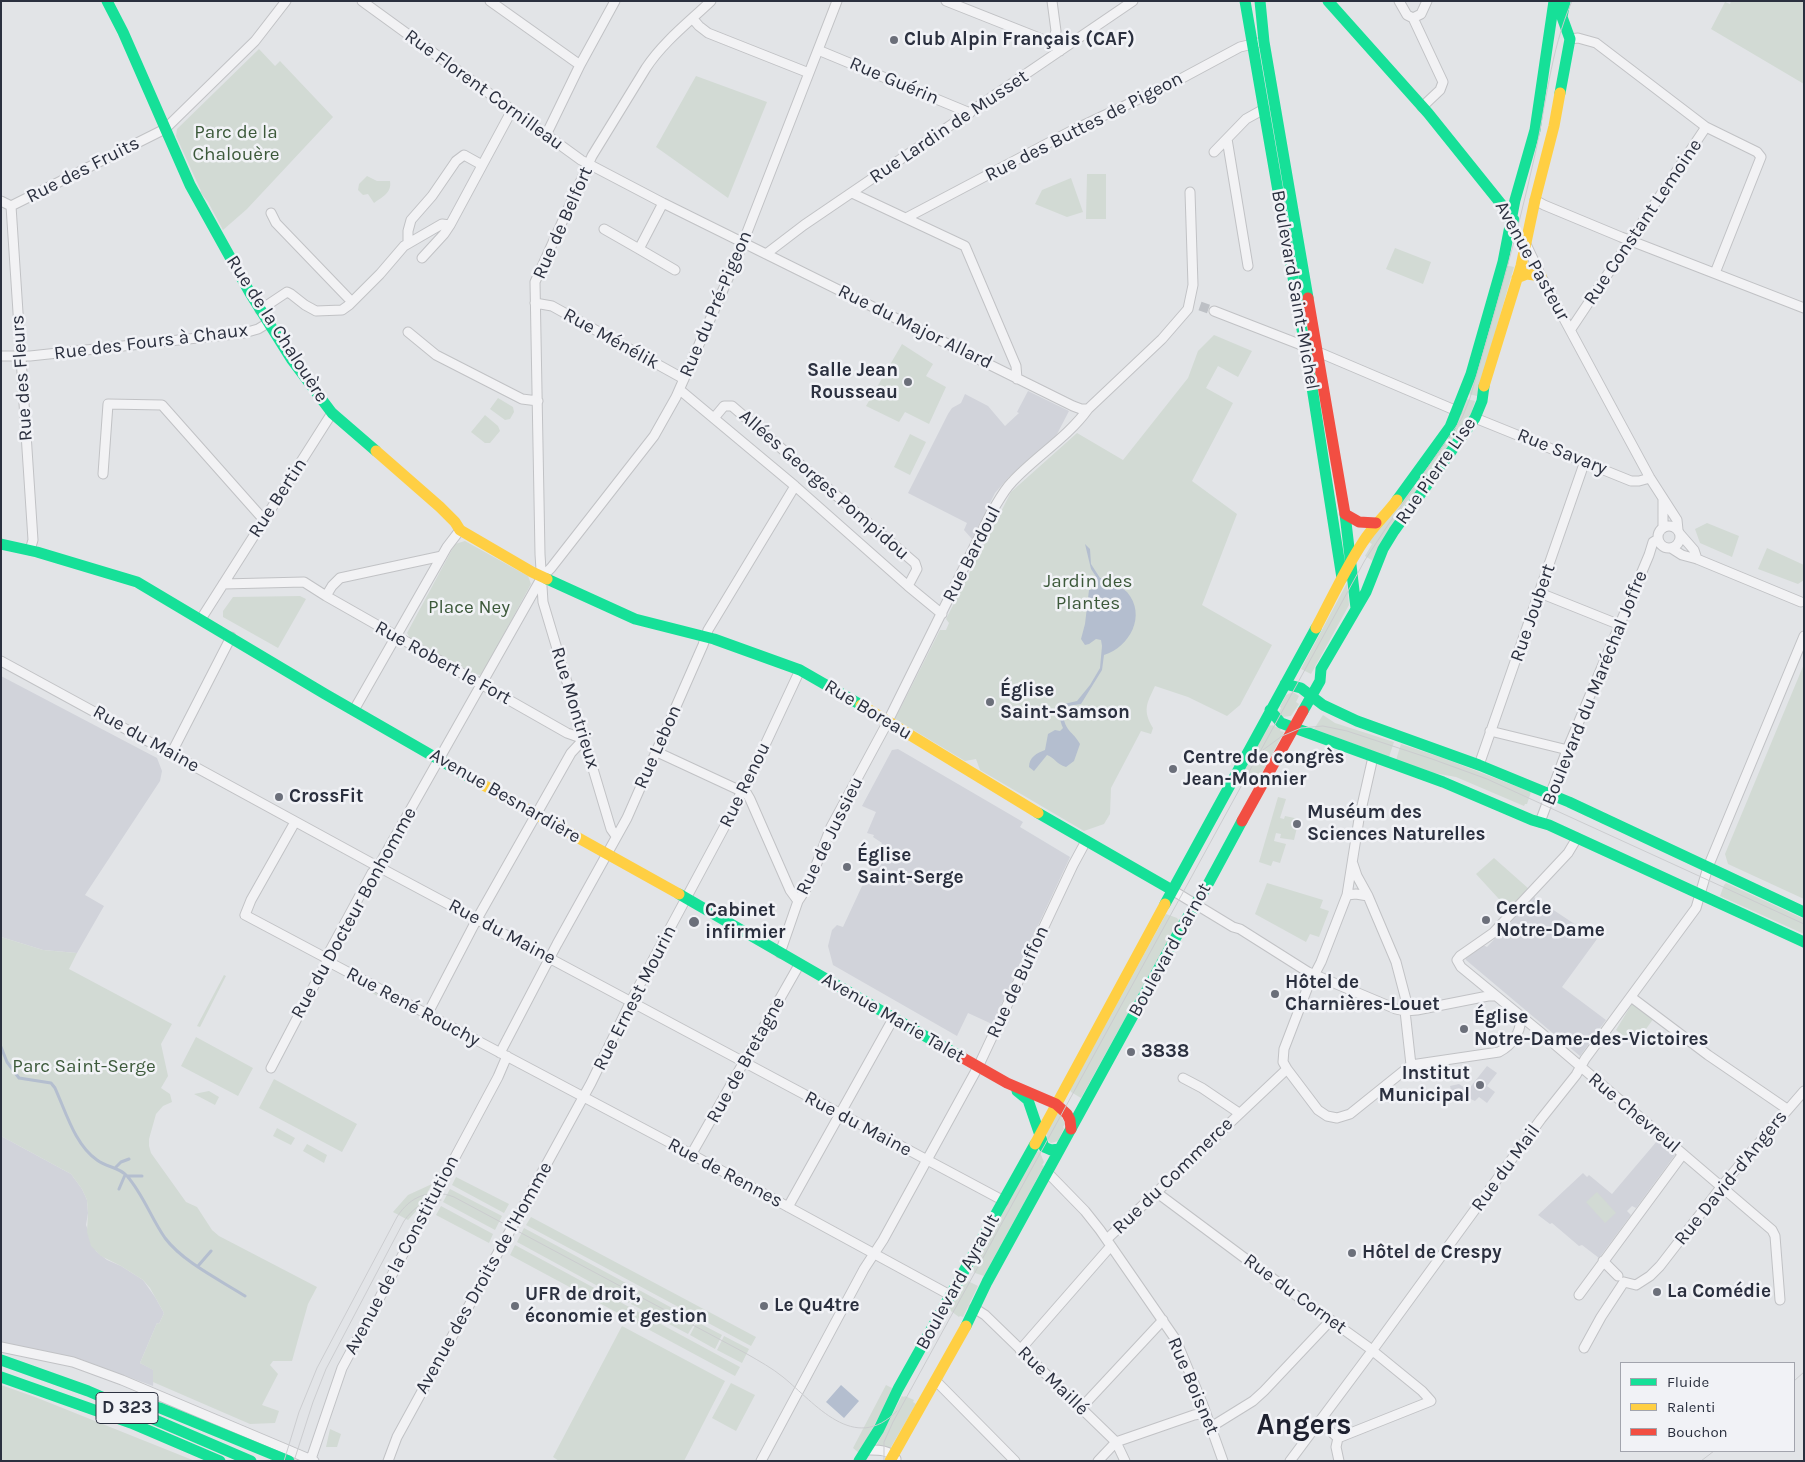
<!DOCTYPE html>
<html>
<head>
<meta charset="utf-8">
<style>
	body { margin:0 }
	#map { position:relative; width:1805px; height:1462px; overflow:hidden; background:#e2e4e7; font-family:Karla,sans-serif }
	canvas { display:block }
	.frame { position:absolute; inset:0; border:2px solid #2b303f; pointer-events:none }
	.legend { position:absolute; left:1620px; top:1362px; width:175px; height:90px; box-sizing:border-box; background:#f1f2f6; border:1px solid #a2a4ad; margin:0; padding:6px 9px; list-style:none; font-size:15px; color:#2b303f }
	.legend li { display:flex; align-items:center; gap:10px; height:25px }
	.legend b { width:25px; border:1px solid #a2a4ad }
</style>
</head>
<body>
<div id="map">
<canvas width="1805" height="1462"></canvas>
<div class="frame"></div>
<ul class="legend">
<li><b style="height:6px;background:#16e098"></b>Fluide</li>
<li><b style="height:6px;background:#ffcf43"></b>Ralenti</li>
<li><b style="height:6px;background:#f24e42"></b>Bouchon</li>
</ul>
</div>
<script>
const g = document.querySelector('canvas').getContext('2d');
g.lineJoin = 'round';
function paint(path, color) {
  g.fillStyle = color;
  g.fill(path, 'evenodd');
}
function strokePath(path, color, width, dash) {
  g.strokeStyle = color;
  g.lineWidth = width;
  g.lineCap = dash ? 'butt' : 'round';
  g.setLineDash(dash || []);
  g.stroke(path);
}
function write(font, color, halo, rows, align = 'center') {
  g.font = font + ' Karla,sans-serif';
  g.lineWidth = 5;
  g.setLineDash([]);
  g.textBaseline = 'middle';
  g.strokeStyle = halo;
  g.fillStyle = color;
  for (const [text, x, y, turn = 0] of rows) {
    g.save();
    g.translate(x, y);
    g.rotate((+turn || 0) * Math.PI / 180);
    g.textAlign = isNaN(turn) ? turn : align;
    if (halo) g.strokeText(text, 0, 0);
    g.fillText(text, 0, 0);
    g.restore();
  }
}
const built = new Path2D(`
	M1028 391 1069 411 1055 438 1008 478 995 493 972 539 964 530 967 523 908 493 948 414 952 408 961 403 965 394 988 406 1005 426 1019 413 1017 412Z
	M1 676 157 758 162 771 160 781 85 895 104 906 77 953 43 950 1 937Z
	M898 749 1023 822 1020 827 1070 857 992 1024 968 1013 957 1036 833 965 828 946 832 930 837 925 843 927 882 843 873 837 874 835 867 833 876 812 862 806 892 750Z
	M1534 897 1597 939 1562 987 1606 1020 1580 1056 1466 960 1465 957 1483 945 1487 947Z
	M1487 1066 1497 1073 1487 1086 1495 1092 1487 1103 1479 1097 1475 1101 1457 1093 1452 1094 1450 1086 1459 1084 1468 1090Z
	M1 1136 71 1174 82 1189 87 1200 88 1213 86 1225 96 1251 107 1260 121 1266 143 1280 155 1297 164 1313 159 1324 157 1323 140 1363 154 1370 153 1386 82 1360 1 1342Z
	M1657 1141 1675 1155 1636 1208 1632 1206 1627 1211 1631 1215 1599 1258 1582 1245 1579 1246 1552 1223 1550 1224 1538 1215 1583 1173 1587 1177 1589 1175 1612 1194Z`);
const green = new Path2D(`
	M1731 1H1804V84L1711 29 1725 2 1730 4Z
	M259 49 275 66 280 61 333 117 247 209 223 230 208 202 200 192 201 191 176 136 177 129Z
	M696 76 767 102 728 198 656 147Z
	M1087 174H1106V219H1086Z
	M367 176 377 181H390C392 193 382 197 374 203L368 194 363 195 358 190 359 184Z
	M1071 178 1083 212 1067 217 1035 204 1042 190Z
	M1395 248 1431 262 1423 284 1386 269Z
	M1505 265 1514 267 1477 396 1468 394Z
	M1214 335 1252 351 1238 377 1218 366 1206 388 1233 403 1192 481 1237 514 1202 605 1272 645 1240 705 1227 716 1188 697 1155 686C1147 703 1142 710 1153 728L1151 734 1141 731 1111 788 1110 814 1104 824 1084 831 980 770 976 759 965 761 895 719 940 630H946L949 623 946 619 1011 492 1077 433 1123 460 1188 378 1198 351Z
	M902 344 933 364 926 376 946 387 929 424 905 412 899 422 866 406Z
	M498 398 513 407 514 412 510 419 505 420 490 409Z
	M1467 399 1475 401 1471 414 1373 561 1365 556 1372 544 1367 541Z
	M485 415 498 426 500 431 490 443H485L471 432Z
	M910 434 926 442 910 475 894 467Z
	M1707 523 1739 536 1732 557 1700 543 1695 529Z
	M465 541 528 576 531 584 485 669 480 675 472 674 410 638 407 633 455 544Z
	M1767 548 1804 565V580L1798 584 1758 569Z
	M1347 583 1349 605 1311 674 1301 669Z
	M300 596 306 599 278 648 223 617V611L233 597Z
	M1804 664V899L1728 864 1725 854Z
	M1293 692 1299 696 1296 702 1299 704 1291 716 1282 717 1279 712 1281 708 1280 707 1286 695Z
	M1323 715 1335 723 1394 742 1389 757 1314 729Z
	M1267 722 1271 726 1272 725 1281 729 1280 731 1284 732 1257 782 1244 776 1245 774 1242 772Z
	M1401 744 1443 758 1531 792 1527 804H1525L1524 806 1456 777 1434 773 1396 760Z
	M1278 797 1286 799 1280 818 1284 819 1285 816 1299 819 1294 840 1280 838 1281 834 1276 833 1274 841 1286 844 1280 863 1273 861 1271 866 1259 862Z
	M1494 858 1529 889 1509 910 1476 874Z
	M1267 883 1323 900 1320 908 1329 911 1319 937 1310 934 1306 942 1255 914Z
	M1726 883 1804 919V934L1720 896 1724 885Z
	M1166 914 1177 918 1179 921 1081 1098 1071 1092 1070 1090Z
	M1 937 43 950 77 953 69 969 172 1024 161 1044 168 1076 161 1088 170 1094 172 1102 163 1106 156 1114 149 1139V1146L151 1153 186 1202 197 1207 212 1230 219 1236 317 1287 308 1304 292 1361H273L270 1365 278 1374 262 1405 279 1411 275 1423 250 1424 153 1382V1370L140 1363 157 1323 159 1324 164 1313 150 1288 143 1280 121 1266 101 1256 91 1246 87 1232 88 1213 87 1200 82 1189 71 1174 1 1136Z
	M224 975 226 976 200 1027 197 1026Z
	M351 979 406 1009 405 1011 350 981Z
	M1633 1002 1654 1018 1635 1044 1616 1030Z
	M196 1037 253 1068 238 1096 181 1066Z
	M274 1079 357 1124 342 1152 259 1108Z
	M209 1091 219 1097 215 1105 194 1094Z
	M1060 1113 1065 1124 1063 1127 1064 1128 1058 1141 1051 1143 1046 1139 1047 1135 1046 1134 1057 1114Z
	M277 1128 295 1138 291 1145 273 1136Z
	M307 1144 327 1155 324 1163 303 1151Z
	M1039 1150 1044 1162 1042 1165 1044 1166 984 1276 975 1273 972 1269 1036 1151 1038 1152Z
	M456 1177 509 1204 504 1213 452 1185Z
	M432 1184 419 1208 408 1220 393 1212 408 1195Z
	M450 1189 502 1216 495 1230 443 1202Z
	M1597 1192 1616 1213 1605 1223 1586 1202Z
	M441 1206 493 1234 489 1243 436 1215Z
	M531 1217 756 1337 751 1346 526 1225Z
	M524 1228 637 1289 629 1303 517 1242Z
	M515 1245 740 1367 735 1376 510 1255Z
	M966 1280 978 1286 963 1317 960 1316 959 1317 948 1309Z
	M639 1290 696 1321 688 1334 631 1304Z
	M697 1322 722 1335 715 1349 690 1335Z
	M622 1326 725 1381 684 1461H559L553 1457Z
	M724 1336 749 1349 742 1363 717 1350Z
	M731 1383 755 1395 736 1431 712 1418Z
	M1 1385 35 1397 195 1461H1Z
	M886 1385 894 1389 859 1453 853 1448Z
	M902 1396 904 1397 905 1396 914 1400 913 1402 916 1404 890 1449 876 1446Z
	M330 1429 341 1434 337 1447H326Z`);
const water = new Path2D(`
	M1085 544 1090 549 1091 564 1100 578H1104C1109 586 1120 585 1127 592 1147 615 1130 647 1104 655L1102 670 1081 704 1068 706 1063 714C1065 732 1073 731 1080 744L1074 761 1066 767C1056 764 1055 758 1047 755L1034 771 1029 767C1029 757 1037 753 1045 750L1048 734 1055 730 1060 731 1063 728C1059 719 1059 713 1064 704L1077 701 1090 685 1100 668 1102 646 1101 640 1096 639 1089 644 1085 645 1081 639 1085 624 1089 590 1098 588V583L1095 579 1097 578 1091 569Z
	M841 1385 859 1401 844 1418 826 1402Z`);
const stream = new Path2D(`
	M1 1047 7 1062 19 1078 51 1083 55 1088C66 1112 75 1145 97 1160 107 1168 118 1166 127 1176 143 1194 151 1218 165 1238 183 1262 220 1280 245 1296
	M116 1167 121 1162 129 1159
	M127 1176H142
	M119 1189 125 1175
	M198 1266 211 1251`);
const streetTunnel = new Path2D(`
	M1200 306 1214 311`);
const street = new Path2D(`
	M362 1 581 160 663 203 1073 406 1081 409H1088
	M490 1 580 65
	M946 1 1052 43 1060 51
	M1052 1 1056 31 1052 43
	M1399 1 1407 15 1413 18 1443 82 1440 90 1422 107
	M1413 18 1421 14 1427 1
	M693 19 699 26 708 33 809 73
	M1570 39 1578 38 1596 43 1706 127 1571 329
	M818 50 970 113
	M1706 127 1757 152 1761 157 1715 273
	M546 135 580 65 615 1
	M1227 139 1248 266
	M1214 152 1246 119 1264 109
	M852 193 965 246 1016 366 1017 379
	M1535 200 1544 205 1621 237 1804 308
	M1 201 11 206
	M663 203 639 249 675 270
	M11 206 165 129 255 41 286 1
	M11 206 33 540 30 550
	M271 213 276 223 352 302
	M906 218 1071 131 1173 83 1240 47 1257 43
	M604 229 639 249
	M1525 242 1541 276 1611 406 1650 478 1677 520 1678 530
	M408 243V231L411 220 432 196 456 161 464 155 482 165
	M766 254 804 225 1133 1
	M422 258 444 234 450 225 512 110
	M535 303 552 306 684 379
	M260 310 287 292 291 294 305 305 316 311 342 310 349 305 380 274 404 246 442 224 450 225
	M1214 311 1304 346 1457 411
	M408 332 436 355 522 399 538 401
	M1 356H30L244 333 258 329 268 323
	M680 390 795 486 908 586 942 614
	M714 418 724 406H732L915 563 917 569 908 586
	M1475 418 1631 481H1639L1650 478
	M103 474 108 404 162 405 264 520
	M1663 499V528
	M1658 537a11 11 0 1 1 22 0a11 11 0 1 1-22 0Z
	M1680 534 1694 550 1697 559
	M1671 548 1682 555 1697 559 1801 602
	M223 584 304 582 326 596 567 733 584 739 571 753 477 919 427 1015
	M1540 593 1620 625
	M326 596 332 586 340 578 442 556
	M201 619 332 413
	M1 661 375 865 1004 1201
	M354 710 447 547 460 530
	M1490 731 1568 750
	M657 752 741 791
	M171 754 231 637
	M1373 757 1359 819 1347 895 1321 962 1307 989 1284 1049 1283 1062 1287 1069 1318 1110 1327 1116 1337 1118 1350 1114 1411 1065
	M1479 765 1585 461
	M743 787 750 799 790 890 798 901
	M295 822 251 900 245 915 326 958
	M1540 822 1567 750 1649 555 1653 542 1658 539
	M616 836 611 829 543 602 540 554 535 282 592 156 646 68C663 42 689 22 711 1
	M1577 838 1568 853 1493 933 1460 956 1457 960 1461 967 1539 1031 1772 1230 1775 1236 1780 1300
	M1353 864 1357 876 1368 896 1396 962 1406 1000 1405 1011 1411 1065
	M1172 890 1233 927 1240 929 1308 972 1396 1009 1405 1011 1417 1010 1488 996H1496
	M1347 895 1356 894 1368 896
	M780 953 798 901 808 886 831 827 885 727 990 515C997 504 1003 491 1012 482 1036 456 1067 438 1088 409L1162 339 1188 309 1193 285 1190 192
	M327 961 678 1147 950 1295
	M1631 997 1708 1055 1787 1109
	M500 1053 557 944 627 818 703 645 708 630 795 486
	M1411 1065 1499 1052C1512 1045 1522 1032 1520 1017
	M271 1068 327 961 326 958 372 873 378 867 542 577 551 568 654 436 676 397 737 258 837 1
	M1183 1078 1202 1088 1239 1113
	M691 1155 799 965
	M1047 1172 1085 1211 1100 1230 1176 1340 1203 1405 1223 1461
	M1156 1192 1254 1265 1368 1347 1422 1391 1431 1401 1338 1438
	M788 1207 893 1019
	M1107 1239 1287 1069
	M1603 1261 1618 1276
	M1624 1282 1636 1285 1650 1276 1660 1266 1725 1182 1804 1091
	M1579 1295 1683 1154
	M974 1308 985 1315 1116 1442 1125 1461
	M1 1347 73 1362 122 1380 314 1461
	M1584 1348 1601 1317 1624 1282
	M1020 1350 1110 1247
	M936 1381 1015 1461
	M1081 1408 1163 1320
	M1319 1421 1338 1438 1336 1447 1339 1461
	M1211 1427 1253 1401 1264 1391 1331 1320
	M867 1450C877 1450 889 1449 896 1459
	M311 1459 342 1368 498 1077 507 1056
	M388 1461 397 1437 591 1083 632 999 734 809 744 785 750 777 800 670
	M761 1461 864 1269 883 1240 978 1067 1073 865 1086 841
	M1098 1461 1116 1442 1194 1415 1206 1413
	M1290 1461 1372 1351 1541 1119 1576 1075 1585 1059 1696 908 1708 867 1804 636`);
const fast = new Path2D(`
	M107 1 123 32 190 185 250 293 292 360 332 413 376 451
	M1245 1 1311 381 1342 578
	M1260 1 1264 42 1308 298
	M1328 1 1428 113 1514 220
	M1560 93 1570 39 1562 17 1565 1
	M1397 500 1450 427 1471 374 1503 262 1515 200 1535 130 1554 1
	M1345 514 1356 608
	M1 544 37 552 137 582 325 694 478 782
	M547 579 635 619 714 639 800 670 861 705
	M1285 684 1301 688 1323 705 1357 721 1479 765 1569 802 1804 912
	M1270 710 1281 723 1443 782 1532 820 1549 825 1804 942
	M1303 711 1320 681 1321 669 1366 592 1383 549 1394 531 1475 418 1482 401 1484 386
	M1038 813 1172 890
	M679 894 963 1058
	M1165 904 1316 628
	M1017 1091 1028 1100 1044 1147 1051 1150 1060 1149
	M966 1326 987 1282 1181 928 1207 886 1242 821
	M1 1360 88 1391 251 1461
	M1 1377 131 1423 220 1461
	M134 1402 160 1408 289 1461
	M859 1461 879 1429 898 1389 1035 1144`);
const slow = new Path2D(`
	M1517 278 1527 274 1541 276
	M1484 386 1521 266 1535 200 1554 126 1560 93
	M376 451 440 507 455 522 460 530 532 572 547 579
	M1316 628C1331 600 1345 569 1363 542 1373 526 1386 515 1397 500
	M861 705 1038 813
	M478 782 679 894
	M1035 1144 1165 904
	M890 1461 966 1326`);
const jam = new Path2D(`
	M1308 298 1345 514
	M1345 514 1359 522 1376 523
	M1242 821 1303 711
	M963 1058 1007 1083 1056 1104 1067 1114 1070 1120 1071 1129`);
const tram = new Path2D(`
	M1263 750 1282 736 1301 728 1323 726 1347 731 1432 759 1487 779 1804 924
	M1794 1381 1804 1372
	M284 1461 299 1412 317 1368 397 1217C410 1196 431 1188 454 1197L747 1354C759 1361 772 1368 783 1377 815 1403 854 1455 897 1411
	M294 1461 313 1402 326 1369 404 1221C413 1208 424 1200 441 1200
	M884 1461V1442L893 1422 1365 560 1388 525 1462 418 1470 398C1493 319 1516 240 1534 159 1546 107 1550 51 1572 1
	M1701 1461 1714 1451`);
const markers = [
	[894,40,5,"#6b6f7a"],
	[908,382,5,"#6b6f7a"],
	[990,702,5,"#6b6f7a"],
	[1173,769,5,"#6b6f7a"],
	[279,797,5,"#6b6f7a"],
	[1297,824,5,"#6b6f7a"],
	[847,867,5,"#6b6f7a"],
	[1486,920,5,"#6b6f7a"],
	[694,922,6,"#6b6f7a"],
	[1275,994,5,"#6b6f7a"],
	[1464,1029,5,"#6b6f7a"],
	[1131,1052,5,"#6b6f7a"],
	[1480,1085,5,"#6b6f7a"],
	[1352,1253,5,"#6b6f7a"],
	[1657,1292,5,"#6b6f7a"],
	[515,1306,5,"#6b6f7a"],
	[764,1306,5,"#6b6f7a"]
];
const shields = [
	[127,1408,62]
];
const shieldNames = [
	["D 323",127,1408]
];
const poiNames = [
	["Club Alpin Français (CAF)",904,40],
	["Salle Jean",898,371,"right"],
	["Rousseau",898,393,"right"],
	["Église",1000,691],
	["Saint-Samson",1000,713],
	["Centre de congrès",1183,758],
	["Jean-Monnier",1183,780],
	["CrossFit",289,797],
	["Muséum des",1307,813],
	["Sciences Naturelles",1307,835],
	["Église",857,856],
	["Saint-Serge",857,878],
	["Cercle",1496,909],
	["Notre-Dame",1496,931],
	["Cabinet",705,911],
	["infirmier",705,933],
	["Hôtel de",1285,983],
	["Charnières-Louet",1285,1005],
	["Église",1474,1018],
	["Notre-Dame-des-Victoires",1474,1040],
	["3838",1141,1052],
	["Institut",1470,1074,"right"],
	["Municipal",1470,1096,"right"],
	["Hôtel de Crespy",1362,1253],
	["La Comédie",1667,1292],
	["UFR de droit,",525,1295],
	["économie et gestion",525,1317],
	["Le Qu4tre",774,1306]
];
const streetNames = [
	["Rue Guérin",894,81,23],
	["Rue Florent Cornilleau",484,90,36],
	["Rue Lardin de Musset",949,127,-34],
	["Rue des Buttes de Pigeon",1084,127,-27],
	["Rue des Fruits",83,170,-27],
	["Rue Constant Lemoine",1643,222,-56],
	["Rue de Belfort",563,223,-66],
	["Avenue Pasteur",1532,261,61],
	["Boulevard Saint-Michel",1295,290,80],
	["Rue du Pré-Pigeon",716,304,-67],
	["Rue du Major Allard",915,327,26],
	["Rue de la Chalouère",277,329,57],
	["Rue Ménélik",611,339,29],
	["Rue des Fours à Chaux",151,342,-7],
	["Rue des Fleurs",22,378,-94],
	["Rue Savary",1562,452,22],
	["Rue Pierre Lise",1436,471,-55],
	["Allées Georges Pompidou",824,485,41],
	["Rue Bertin",278,498,-57],
	["Rue Bardoul",972,554,-63],
	["Rue Joubert",1533,613,-71],
	["Rue Robert le Fort",443,663,29],
	["Boulevard du Maréchal Joffre",1595,688,-68],
	["Rue Montrieux",575,708,73],
	["Rue Boreau",868,710,31],
	["Rue du Maine",146,739,29],
	["Rue Lebon",658,747,-66],
	["Rue Renou",745,785,-64],
	["Avenue Besnardière",505,796,30],
	["Rue de Jussieu",830,836,-64],
	["Rue du Docteur Bonhomme",354,913,-61],
	["Rue du Maine",502,932,28],
	["Boulevard Carnot",1170,950,-61],
	["Rue de Buffon",1018,982,-65],
	["Rue Ernest Mourin",635,998,-63],
	["Rue René Rouchy",413,1007,28],
	["Avenue Marie Talet",893,1018,30],
	["Rue de Bretagne",746,1060,-61],
	["Rue Chevreul",1634,1113,40],
	["Rue du Maine",858,1124,28],
	["Rue du Mail",1506,1168,-54],
	["Rue de Rennes",725,1173,28],
	["Rue du Commerce",1173,1176,-44],
	["Rue David-d'Angers",1731,1178,-51],
	["Avenue de la Constitution",402,1255,-62],
	["Avenue des Droits de l'Homme",484,1278,-61],
	["Boulevard Ayrault",958,1282,-61],
	["Rue du Cornet",1295,1294,36],
	["Rue Maillé",1053,1381,44],
	["Rue Boisnet",1193,1386,67]
];
const parkNames = [
	["Parc de la",236,133],
	["Chalouère",236,155],
	["Jardin des",1088,582],
	["Plantes",1088,604],
	["Place Ney",469,608],
	["Parc Saint-Serge",84,1067]
];
const townNames = [
	["Angers",1304,1426]
];
paint(built, '#d1d3da');
paint(green, '#d2dad4');
paint(water, '#b4becf');
strokePath(stream, '#b4becf', 3);
strokePath(streetTunnel, '#bdc0c5', 9, [9, 4.5]);
strokePath(street, '#c1c2c5', 11);
strokePath(street, '#f2f2f4', 9);
strokePath(fast, '#16e098', 11);
strokePath(slow, '#ffcf43', 11);
strokePath(jam, '#f24e42', 11);
strokePath(tram, '#cbcccf', 1);
for (const [x, y, r, color] of markers) {
  const dot = new Path2D();
  dot.arc(x, y, r, 0, 2 * Math.PI);
  g.fillStyle = color;
  g.fill(dot);
  strokePath(dot, '#f1f2f6', 2);
}
for (const [x, y, w] of shields) {
  const box = new Path2D();
  box.roundRect(x - w / 2, y - 15.5, w, 31, 4);
  g.fillStyle = '#f1f2f6';
  g.fill(box);
  strokePath(box, '#2b303f', 1);
}
write('bold 18px', '#2b303f', null, shieldNames);
write('bold 19px', '#2b303f', '#f1f2f6', poiNames, 'left');
write('19px', '#2b303f', '#f1f2f6', streetNames);
write('19px', '#3c593a', '#f1f2f6', parkNames);
write('bold 29px', '#1e212f', '#f1f2f6', townNames);
</script>
</body>
</html>
